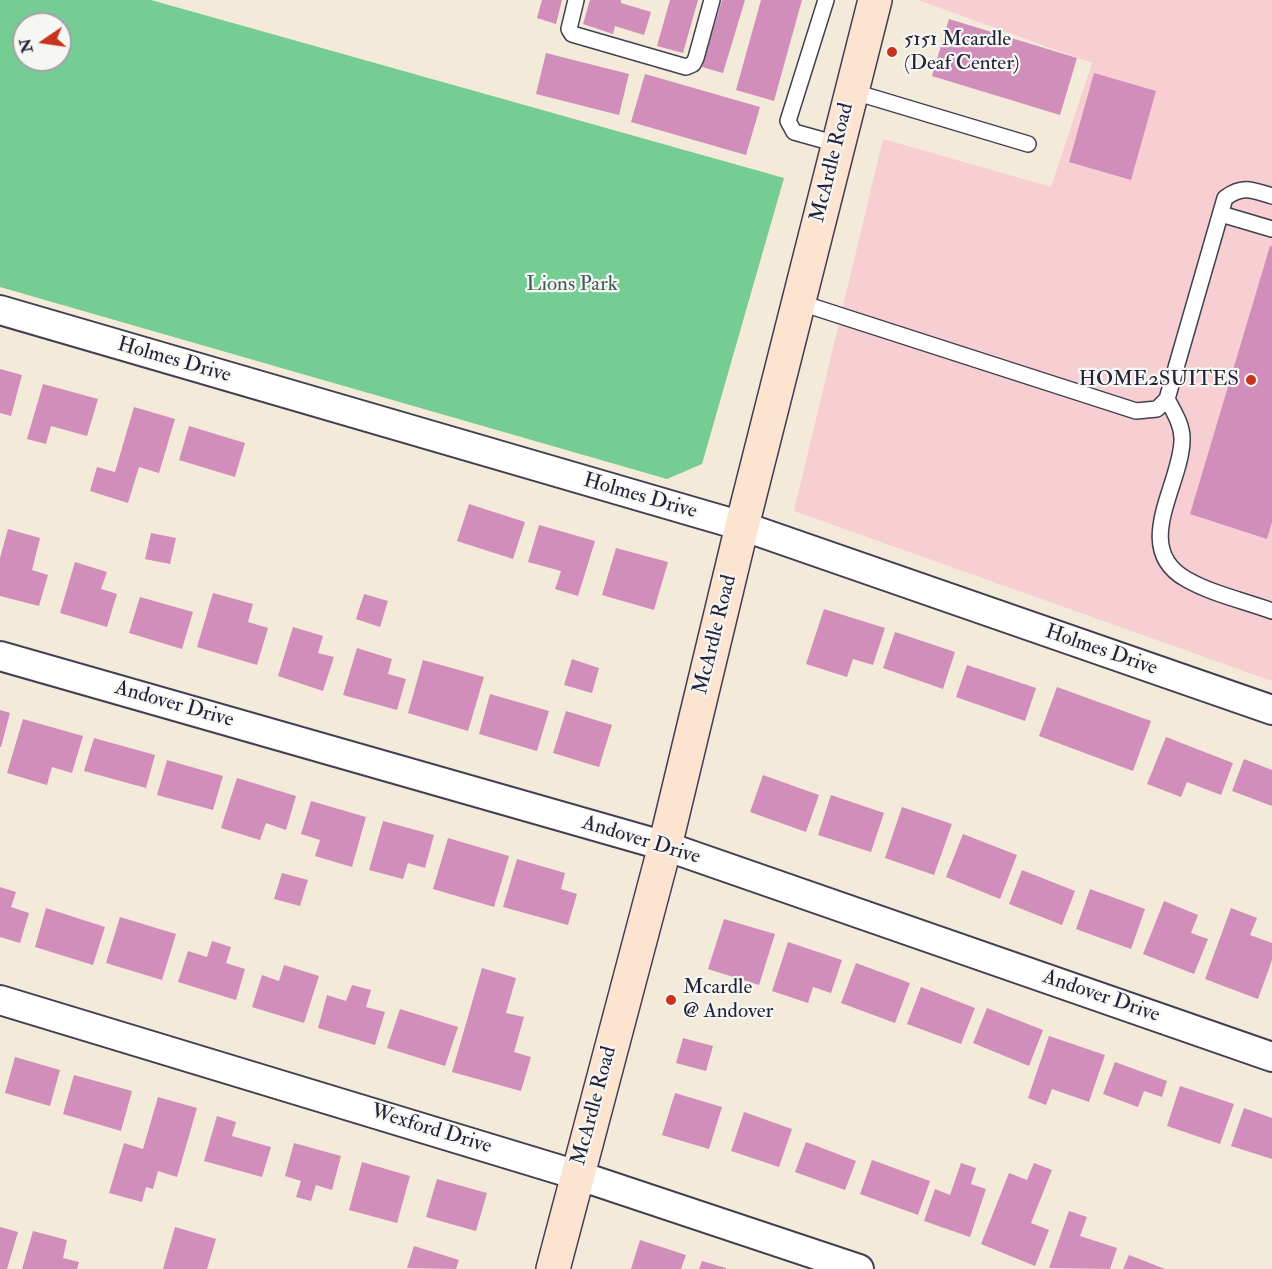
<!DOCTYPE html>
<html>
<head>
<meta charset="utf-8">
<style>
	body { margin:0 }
	#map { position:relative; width:1272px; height:1269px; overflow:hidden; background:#f3ead9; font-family:"IM FELL Double Pica",serif }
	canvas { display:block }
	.north { position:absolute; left:12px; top:12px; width:60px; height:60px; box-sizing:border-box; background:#f6f6f2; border:2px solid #a1a1a9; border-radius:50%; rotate:257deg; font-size:16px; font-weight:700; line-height:24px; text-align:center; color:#22223b }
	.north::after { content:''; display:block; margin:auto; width:21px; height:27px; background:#c8321e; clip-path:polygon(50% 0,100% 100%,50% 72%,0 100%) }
</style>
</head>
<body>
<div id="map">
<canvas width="1272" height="1269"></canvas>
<div class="north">N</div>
</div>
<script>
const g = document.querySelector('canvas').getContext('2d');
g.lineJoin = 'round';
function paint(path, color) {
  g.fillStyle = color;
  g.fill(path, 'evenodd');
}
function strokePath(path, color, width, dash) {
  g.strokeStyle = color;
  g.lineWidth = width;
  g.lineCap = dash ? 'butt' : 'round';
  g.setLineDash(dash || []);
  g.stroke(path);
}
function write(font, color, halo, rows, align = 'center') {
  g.font = font + ' "IM FELL Double Pica",serif';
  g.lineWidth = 4.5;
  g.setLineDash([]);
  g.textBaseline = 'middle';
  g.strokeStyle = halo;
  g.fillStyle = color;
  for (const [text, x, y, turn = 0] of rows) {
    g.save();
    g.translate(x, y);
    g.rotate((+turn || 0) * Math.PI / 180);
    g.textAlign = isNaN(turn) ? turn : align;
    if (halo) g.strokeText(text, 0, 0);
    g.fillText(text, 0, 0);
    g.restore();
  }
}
const built = new Path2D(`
	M918 0H1272V681L794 511 883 139 1051 187 1092 63Z`);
const green = new Path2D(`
	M0 0H151L784 178 702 464 667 479 0 287ZM24 24H60V60H24Z`);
const building = new Path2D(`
	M542 0H562L556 24 537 18Z
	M590 0H621V3L651 12 644 35 615 26 613 34 583 24Z
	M670 0H698L683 53 657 46Z
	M722 0H745L723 73 702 67Z
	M761 0H802L774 101 736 90Z
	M949 19 1077 58 1060 115 932 76Z
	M546 53 629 74 619 115 536 94Z
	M1094 73 1156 91 1131 180 1069 162Z
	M645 74 760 107 746 155 631 122Z
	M1270 246H1272V522L1267 539 1190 514Z
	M0 369 22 375 11 416 0 413Z
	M43 384 98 399 87 436 51 426 46 444 27 439Z
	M134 407 175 419 159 473 139 467 128 503 90 491 97 467 115 472Z
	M189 426 245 443 235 477 179 460Z
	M469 504 525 522 513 559 457 541Z
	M539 525 595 541 578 596 555 589 561 571 528 562Z
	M8 529 40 538 32 570 48 575 39 606 0 596V558Z
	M151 533 176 538 170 564 145 559Z
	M616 548 668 562 654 610 602 595Z
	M75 562 107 572 101 589 117 594 107 627 60 613Z
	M213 593 253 604 248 622 268 628 257 665 197 647Z
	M364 594 388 601 380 627 356 619Z
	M140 597 193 612 182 649 129 633Z
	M824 609 885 628 873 665 853 659 847 677 806 664Z
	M293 627 323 636 318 653 334 657 323 691 278 676Z
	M895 632 955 652 943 689 883 668Z
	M357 648 392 659 388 674 406 679 397 710 343 695Z
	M572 659 599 668 592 693 564 685Z
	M423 660 484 677 468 731 408 713Z
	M967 665 1036 688 1025 721 956 697Z
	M1057 687 1151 721 1133 771 1039 736Z
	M490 694 549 711 537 751 479 734Z
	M0 710 10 713 1 747H0Z
	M566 711 612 725 599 767 553 753Z
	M23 719 83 736 72 773 52 767 47 785 7 773Z
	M1166 737 1233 763 1221 795 1187 782 1181 797 1147 784Z
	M94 738 155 755 146 788 84 771Z
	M1244 759 1272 770V806L1232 791Z
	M167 760 223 776 213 810 157 795Z
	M763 775 819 795 806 832 750 812Z
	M237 778 296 796 286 830 266 823 260 840 221 828Z
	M831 795 884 813 871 852 818 835Z
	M311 801 366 817 352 867 315 856 320 840 301 834Z
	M902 807 952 824 934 875 885 858Z
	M383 821 434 835 425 868 408 863 403 879 369 870Z
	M963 834 1017 855 1000 899 946 877Z
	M448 838 509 856 494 907 433 889Z
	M517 859 565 873 561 889 577 894 568 925 503 907Z
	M1022 870 1075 891 1062 925 1009 904Z
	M282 873 308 880 300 906 274 899Z
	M0 887 16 892 11 907 29 913 20 943 0 937Z
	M1090 889 1145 909 1131 949 1076 929Z
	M1164 901 1198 915 1191 933 1208 939 1194 974 1143 954Z
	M46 908 105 927 93 965 35 947Z
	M1231 908 1257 918 1250 935 1272 943V960L1258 999 1205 979Z
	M120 917 176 934 162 980 106 963Z
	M724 919 775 934 759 985 708 969Z
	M212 941 231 947 226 963 245 969 236 1000 178 982 188 951 207 957Z
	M788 942 842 960 831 993 813 987 808 1003 772 991Z
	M856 963 910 983 895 1023 841 1003Z
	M284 965 319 976 304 1023 252 1007 262 975 279 981Z
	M482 968 516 978 506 1013 524 1017 514 1052 531 1057 521 1091 452 1072Z
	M352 985 371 990 366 1007 385 1012 375 1045 318 1028 327 995 346 1001Z
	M921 987 975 1008 961 1044 907 1024Z
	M987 1008 1043 1030 1029 1066 973 1043Z
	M400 1009 458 1027 445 1066 387 1048Z
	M1049 1036 1105 1055 1089 1102 1052 1089 1046 1105 1028 1098Z
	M683 1038 713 1046 706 1071 676 1063Z
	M15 1057 60 1070 50 1106 5 1093Z
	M1115 1062 1167 1081 1162 1097 1144 1091 1138 1107 1103 1094Z
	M74 1075 132 1091 121 1131 63 1114Z
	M1180 1086 1234 1104 1220 1144 1167 1126Z
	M675 1093 722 1107 709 1149 662 1135Z
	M158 1097 197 1108 177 1177 158 1171 153 1189 146 1187 142 1202 109 1193 124 1143 143 1149Z
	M1244 1108 1272 1118V1159L1231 1146Z
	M744 1112 792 1129 779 1167 731 1151Z
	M217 1116 236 1122 232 1136 271 1147 262 1177 204 1161Z
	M806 1142 856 1161 845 1190 795 1172Z
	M294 1143 341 1156 332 1190 316 1185 311 1201 296 1197 301 1181 285 1176Z
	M872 1160 930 1181 918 1215 860 1194Z
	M362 1162 410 1176 397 1223 349 1210Z
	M961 1163 976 1168 971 1184 986 1189 970 1237 924 1221 935 1189 950 1195Z
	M1034 1163 1052 1170 1031 1223 1049 1230 1035 1266 981 1244 1009 1173 1027 1180Z
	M437 1179 487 1193 476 1231 426 1217Z
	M1069 1211 1087 1217 1080 1236 1117 1248 1110 1269 1049 1268Z
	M0 1227 18 1232 7 1269H0Z
	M175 1227 216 1239 207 1269H163Z
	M33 1231 67 1240 63 1258 79 1262 77 1269H22Z
	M640 1240 686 1255 681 1269H631Z
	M414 1246 459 1260 456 1269 407 1268Z
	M1129 1255 1165 1269H1123Z
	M702 1261 726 1268V1269H699Z`);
const lane = new Path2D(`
	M576 0 569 29 572 34 686 67 693 64 696 58 712 0
	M826 0 788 121 794 132 837 144
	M851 91 1028 144
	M1221 214 1272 229
	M798 302 1136 411 1157 409 1167 399 1225 198C1243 185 1252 190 1272 196
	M1167 399C1174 412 1183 426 1182 441 1181 485 1131 548 1186 579 1212 594 1245 601 1272 611`);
const street = new Path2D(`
	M0 310 742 526 1272 710
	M0 656 665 846 1272 1057
	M0 1000 577 1175 859 1269`);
const secondary = new Path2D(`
	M553 1269 665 846 742 526 875 0`);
const markers = [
	[892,52,6,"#c8321e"],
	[1251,380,6,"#c8321e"],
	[671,1000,6,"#c8321e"]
];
const poiNames = [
	["5151 Mcardle",904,40],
	["(Deaf Center)",904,64],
	["HOME2SUITES",1239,380,"right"],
	["Mcardle",683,988],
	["@ Andover",683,1012]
];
const streetNames = [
	["McArdle Road",833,163,-76],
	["Holmes Drive",174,361,16],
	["Holmes Drive",640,497,16],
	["McArdle Road",716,635,-76],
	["Holmes Drive",1101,651,19],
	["Andover Drive",174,705,16],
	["Andover Drive",641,841,17],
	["Andover Drive",1101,997,19],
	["McArdle Road",595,1106,-75],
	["Wexford Drive",431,1130,17]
];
const parkNames = [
	["Lions Park",572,285]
];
paint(built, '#f7cfd2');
paint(green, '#75cd93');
paint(building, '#d28eba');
strokePath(lane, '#414053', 18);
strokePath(street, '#414053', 32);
strokePath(secondary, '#414053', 36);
strokePath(lane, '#fff', 15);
strokePath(street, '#fff', 28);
strokePath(secondary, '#fde4d1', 33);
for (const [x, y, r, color] of markers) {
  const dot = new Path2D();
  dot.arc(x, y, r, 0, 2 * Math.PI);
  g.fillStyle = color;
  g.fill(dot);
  strokePath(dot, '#f6f6f2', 2);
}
write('21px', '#22223b', '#f6f6f2', poiNames, 'left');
write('21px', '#22223b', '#f6f6f2', streetNames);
write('21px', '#3f5e5a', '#f6f6f2', parkNames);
</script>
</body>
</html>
